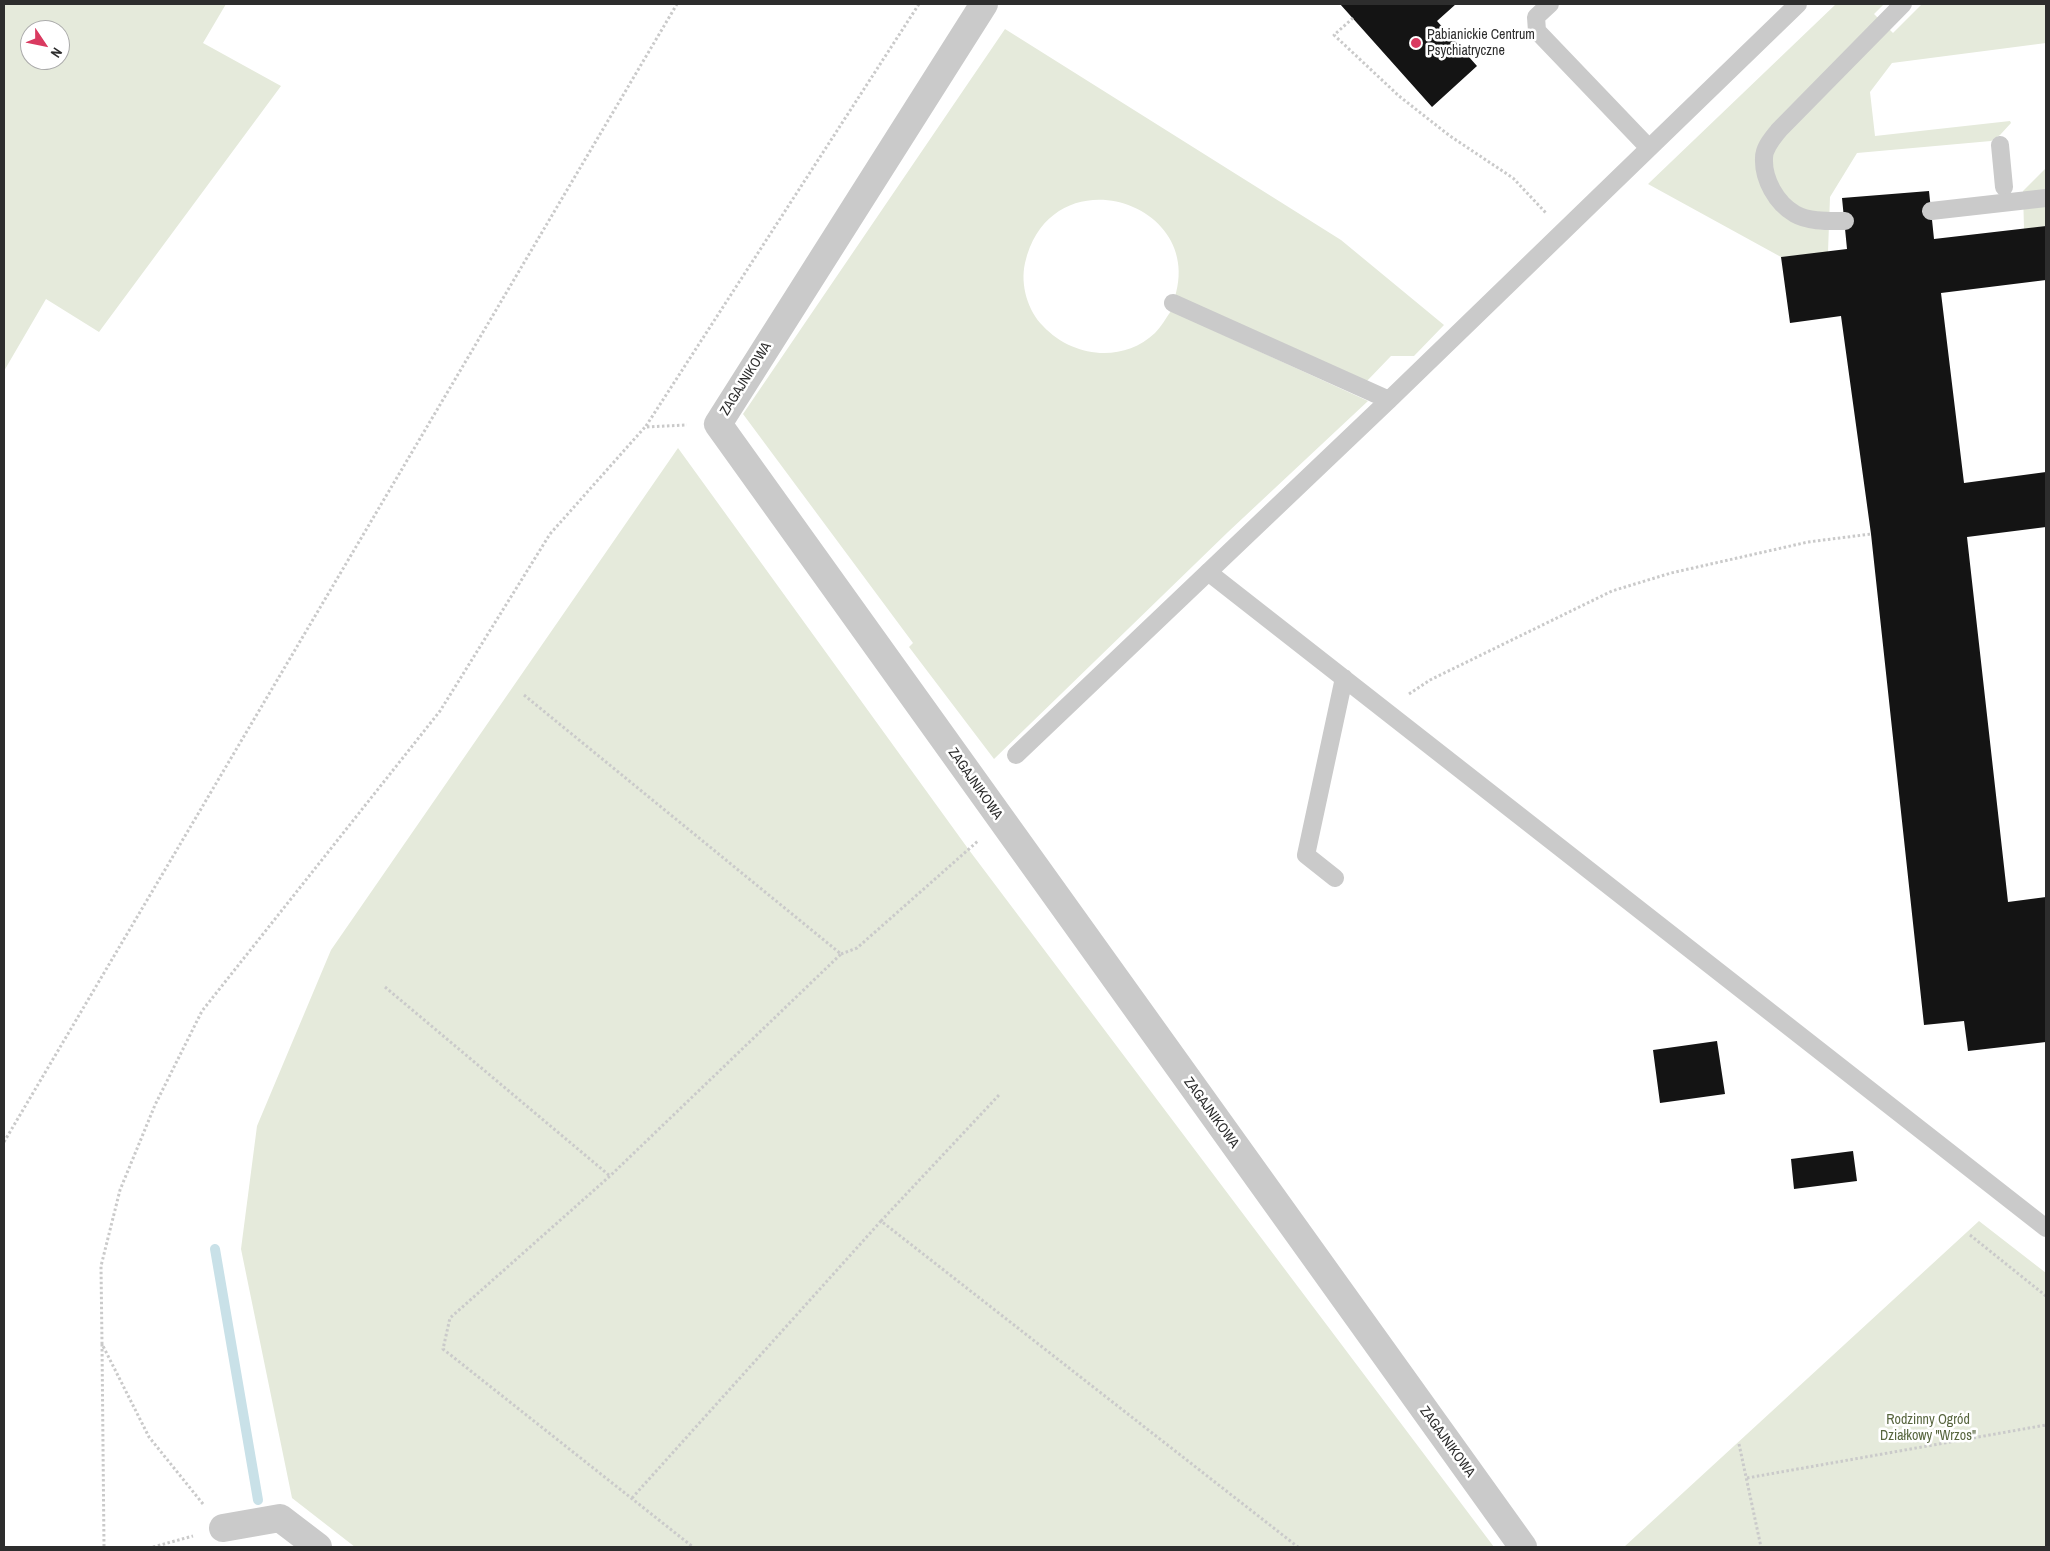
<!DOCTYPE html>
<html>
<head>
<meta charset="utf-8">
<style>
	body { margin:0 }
	#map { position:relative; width:2050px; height:1551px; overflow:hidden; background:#fff; font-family:"Archivo Narrow",sans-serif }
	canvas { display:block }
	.frame { position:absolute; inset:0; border:5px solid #2d2d2d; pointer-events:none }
	.north { position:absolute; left:20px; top:20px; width:50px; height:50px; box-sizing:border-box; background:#fff; border:1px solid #ababab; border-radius:50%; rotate:124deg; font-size:14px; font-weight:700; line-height:20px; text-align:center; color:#2d2d2d }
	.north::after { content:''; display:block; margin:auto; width:18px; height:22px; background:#d93a60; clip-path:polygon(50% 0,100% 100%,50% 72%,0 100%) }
</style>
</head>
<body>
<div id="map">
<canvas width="2050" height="1551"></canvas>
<div class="frame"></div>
<div class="north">N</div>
</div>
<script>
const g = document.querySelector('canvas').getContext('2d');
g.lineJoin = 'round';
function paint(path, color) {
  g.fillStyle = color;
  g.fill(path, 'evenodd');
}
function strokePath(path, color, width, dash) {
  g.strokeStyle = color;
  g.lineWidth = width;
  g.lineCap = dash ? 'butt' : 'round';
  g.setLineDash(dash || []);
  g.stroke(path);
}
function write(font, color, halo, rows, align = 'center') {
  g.font = font + ' "Archivo Narrow",sans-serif';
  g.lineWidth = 5;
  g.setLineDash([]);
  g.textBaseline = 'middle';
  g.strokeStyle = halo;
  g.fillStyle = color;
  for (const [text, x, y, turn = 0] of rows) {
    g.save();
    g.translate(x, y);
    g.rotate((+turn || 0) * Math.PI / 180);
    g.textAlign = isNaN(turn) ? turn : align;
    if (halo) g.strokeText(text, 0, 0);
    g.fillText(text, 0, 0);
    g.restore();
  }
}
const green = new Path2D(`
	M4 4H226L203 43 281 86 99 332 46 299 4 371ZM30 30H60V60H30Z
	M1836 4H1884L1874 14 1893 33 1922 4H2046V43L1892 63 1870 92 1875 136 2010 121 2011 123 2000 135 1991 141 1857 153 1830 197 1828 252 1781 257 1648 184Z
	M1005 29 1341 240 1444 325 1414 356H1391L1366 382 1175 297C1205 201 1051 153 1025 263 1020 285 1028 311 1043 326 1072 357 1122 364 1155 333 1161 327 1166 318 1171 311L1368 401 1228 532 994 759 909 647 913 643 743 414Z
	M2046 168V226L2024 229 2023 191Z
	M678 448 969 850 1494 1547H355L292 1498 241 1249 257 1126 331 950Z
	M1979 1221 2046 1273V1547H1624Z`);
const stream = new Path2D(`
	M215 1249 258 1500`);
const building = new Path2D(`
	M1340 4H1456L1437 21 1477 66 1432 107Z
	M1929 191 1934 239 2046 226V280L1941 293 1964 483 2046 472V527L1967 537 2008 902 2046 897V1042L1968 1051 1964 1021 1924 1025 1871 534 1841 316 1790 323 1781 257 1847 249 1842 198Z
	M1717 1041 1725 1094 1660 1103 1653 1050Z
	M1853 1151 1857 1181 1794 1189 1791 1159Z`);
const path = new Path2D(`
	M1353 18 1334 35 1399 96 1450 136 1513 178 1546 213
	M646 426 919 4
	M1409 694 1430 680 1612 591 1671 573 1808 542 1871 534
	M524 695 841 954 610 1176 450 1318 443 1349 693 1547
	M841 954 857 948 978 841
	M385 987 610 1176
	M4 1142 677 4
	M881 1221 999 1095
	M1970 1235 2046 1296
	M102 1344 104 1547
	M1739 1444 1761 1547
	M1747 1478 2046 1425
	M632 1498 881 1221 1298 1547
	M203 1504 149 1437 102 1344 101 1266 120 1190 155 1105 202 1011 440 711 550 534 645 427 687 425
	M153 1547 193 1536`);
const service = new Path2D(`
	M1550 4 1536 17 1537 31 1649 148
	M2000 145 2004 187
	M1845 221C1829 221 1809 222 1795 214 1776 203 1763 179 1764 158 1764 147 1773 138 1779 130L1903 4
	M1173 303 1389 400
	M1208 572 2046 1228
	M1016 755 1389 400 1798 4
	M1335 878 1306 855 1344 678`);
const minor = new Path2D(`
	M984 4 718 424 1523 1547
	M223 1528 280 1518 318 1547`);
const serviceBridge = new Path2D(`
	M1931 211 2046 198`);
const markers = [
	[1416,43,6,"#d93a60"]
];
const poiNames = [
	["Pabianickie Centrum",1427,35],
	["Psychiatryczne",1427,51]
];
const streetNames = [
	["ZAGAJNIKOWA",746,379,-58],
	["ZAGAJNIKOWA",975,784,55],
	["ZAGAJNIKOWA",1211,1113,54],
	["ZAGAJNIKOWA",1447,1442,54]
];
const parkNames = [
	["Rodzinny Ogród",1928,1420],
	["Działkowy \"Wrzos\"",1928,1436]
];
paint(green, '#e5eadb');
strokePath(stream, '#c9e1e8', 10);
paint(building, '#141414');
strokePath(path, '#cacaca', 3, [2.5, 2.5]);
strokePath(service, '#cacaca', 18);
strokePath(minor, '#cacaca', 28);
strokePath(serviceBridge, '#cacaca', 18);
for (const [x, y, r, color] of markers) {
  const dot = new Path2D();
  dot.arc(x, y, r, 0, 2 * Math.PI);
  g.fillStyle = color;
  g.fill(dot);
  strokePath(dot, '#fff', 2);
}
write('14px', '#2d2d2d', '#fff', poiNames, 'left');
write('14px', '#2d2d2d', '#fff', streetNames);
write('14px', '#57653e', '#fff', parkNames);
</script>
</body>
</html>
